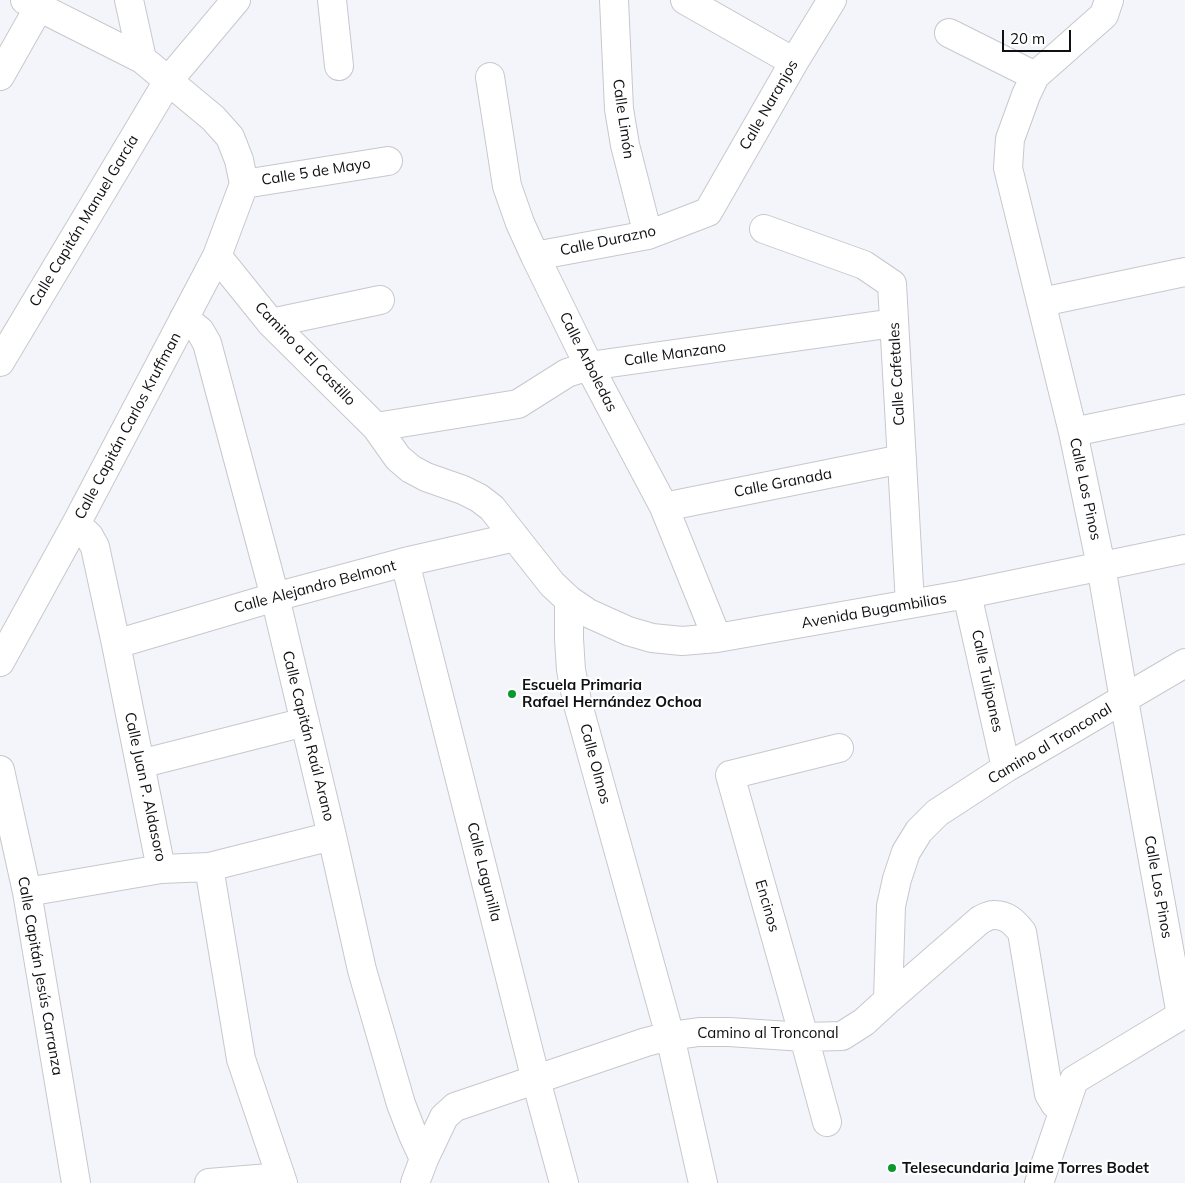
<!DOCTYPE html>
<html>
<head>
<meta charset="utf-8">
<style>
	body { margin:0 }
	#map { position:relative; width:1185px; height:1183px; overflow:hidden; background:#f3f5fa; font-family:Mulish,sans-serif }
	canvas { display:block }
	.scale { position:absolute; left:1002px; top:30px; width:69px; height:22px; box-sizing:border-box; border:2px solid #0f1012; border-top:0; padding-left:6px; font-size:15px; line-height:18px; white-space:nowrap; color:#0f1012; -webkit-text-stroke:4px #fff; paint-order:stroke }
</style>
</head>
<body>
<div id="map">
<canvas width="1185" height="1183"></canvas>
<div class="scale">20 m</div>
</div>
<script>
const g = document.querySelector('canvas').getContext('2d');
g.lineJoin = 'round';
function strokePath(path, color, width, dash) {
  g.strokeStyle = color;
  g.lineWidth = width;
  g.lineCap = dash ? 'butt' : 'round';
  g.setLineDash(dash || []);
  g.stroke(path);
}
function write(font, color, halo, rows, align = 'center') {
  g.font = font + ' Mulish,sans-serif';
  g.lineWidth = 4.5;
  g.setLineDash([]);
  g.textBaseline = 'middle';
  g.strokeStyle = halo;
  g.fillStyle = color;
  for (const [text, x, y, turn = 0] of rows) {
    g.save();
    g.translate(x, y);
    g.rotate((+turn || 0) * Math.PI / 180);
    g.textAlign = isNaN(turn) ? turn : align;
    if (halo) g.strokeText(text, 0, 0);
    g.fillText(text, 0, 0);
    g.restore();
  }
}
const minor = new Path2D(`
	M25 0 142 59 213 118 230 137 239 160 244 184
	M129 0 142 59
	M332 0 339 66
	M614 0 619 109 625 145 648 235
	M685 0 794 62
	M1109 0 1104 15 1035 76 1026 95 1010 139 1008 168 1073 432 1101 566 1124 700 1181 1015
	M949 33 1035 76
	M0 76 39 7
	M490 77 507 186 520 223 535 256 589 366 664 507 717 638
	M244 184 388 161
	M764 229 864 265 892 284 910 604
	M217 256 271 323 376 427 398 458 411 469 426 477 463 490 479 498 492 508 552 584 569 600 588 613 628 631 652 638 682 641 717 638 967 594 1185 549
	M535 256 648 235 708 212 794 62 832 0
	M1042 302 1185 272
	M184 318 200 331 207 343 275 597 332 836 362 970 401 1104 413 1135 424 1159
	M271 323 380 300
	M0 362 168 81 236 0
	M376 427 518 404 567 373 589 366 894 323
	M1073 432 1185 409
	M664 507 902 459
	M76 524 89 536 95 547 116 644 161 869
	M405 562 536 1080 564 1183
	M967 594 1006 768
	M569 600V639L571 670 577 701 670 1036 703 1183
	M116 644 275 597 405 562 515 537
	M0 662 76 524 217 256 244 184
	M140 764 305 722
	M0 770 27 892 76 1183
	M209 867 241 1059 283 1183
	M27 892 161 869 209 867 332 836
	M888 1000 980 920C984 918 989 915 993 915 1006 914 1014 922 1022 932L1049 1094 1055 1104 1063 1111
	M827 1122 804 1037 730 775 839 748
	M209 1183 281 1177
	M415 1183 424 1159 444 1117 455 1107 646 1042 670 1036 699 1032H729L804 1037 842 1036 864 1022 888 1000 891 906 897 879 906 852 919 831 937 813 1006 768 1185 663
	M1039 1183 1074 1080 1185 1013`);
const markers = [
	[512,694,5,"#0b982e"],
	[892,1168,5,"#0b982e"]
];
const streetNames = [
	["Calle Naranjos",769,105,-60],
	["Calle Limón",623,119,82],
	["Calle 5 de Mayo",316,172,-9],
	["Calle Capitán Manuel García",84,221,-59],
	["Calle Durazno",608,241,-12],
	["Camino a El Castillo",305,354,46],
	["Calle Manzano",675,354,-8],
	["Calle Arboledas",588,362,63],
	["Calle Cafetales",897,374,-93],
	["Calle Capitán Carlos Kruffman",128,426,-62],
	["Calle Granada",783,483,-11],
	["Calle Los Pinos",1085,489,78],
	["Calle Alejandro Belmont",315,587,-15],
	["Avenida Bugambilias",874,611,-10],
	["Calle Tulipanes",987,681,78],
	["Calle Capitán Raúl Arano",308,736,76],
	["Camino al Tronconal",1050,744,-31],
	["Calle Olmos",595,764,75],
	["Calle Juan P. Aldasoro",145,787,78],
	["Calle Lagunilla",484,872,76],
	["Calle Los Pinos",1158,887,80],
	["Encinos",767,906,74],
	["Calle Capitán Jesús Carranza",40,976,80],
	["Camino al Tronconal",768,1033]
];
const poiNames = [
	["Escuela Primaria",522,685],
	["Rafael Hernández Ochoa",522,702],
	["Telesecundaria Jaime Torres Bodet",902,1168]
];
strokePath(minor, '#c7c8cd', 30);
strokePath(minor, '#fff', 28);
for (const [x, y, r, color] of markers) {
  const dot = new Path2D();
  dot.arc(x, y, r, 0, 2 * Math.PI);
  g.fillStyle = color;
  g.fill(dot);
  strokePath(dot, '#fff', 2);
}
write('15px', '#0f1012', '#fff', streetNames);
write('bold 15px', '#0f1012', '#fff', poiNames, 'left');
</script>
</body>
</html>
